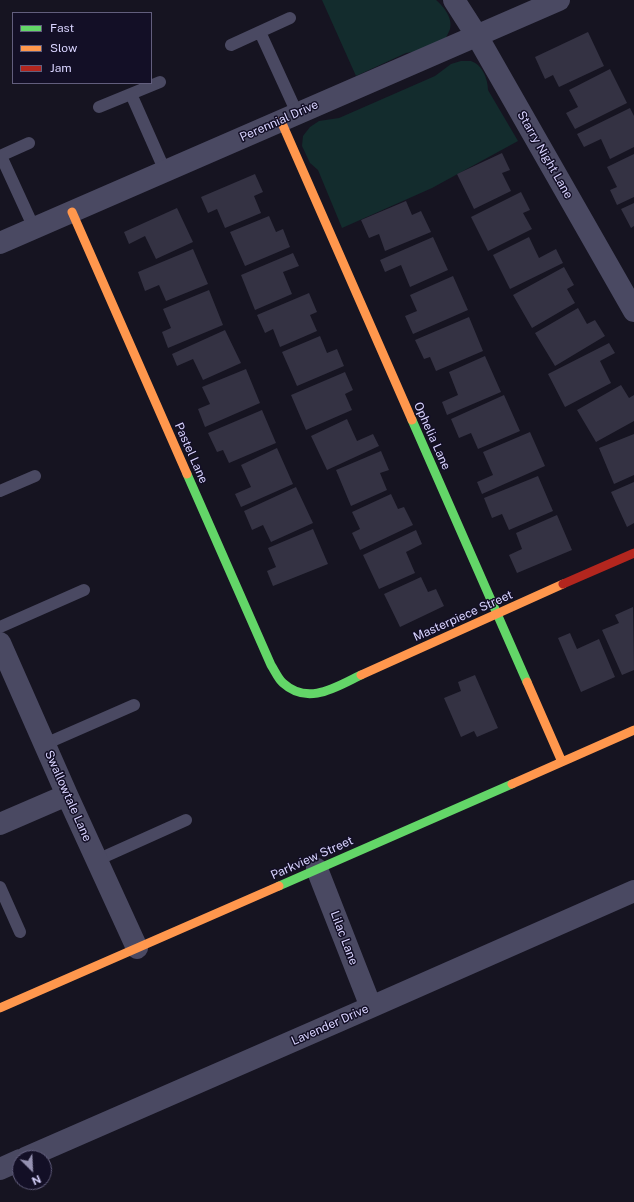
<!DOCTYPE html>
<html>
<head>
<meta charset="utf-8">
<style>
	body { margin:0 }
	#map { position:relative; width:634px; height:1202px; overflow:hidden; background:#161421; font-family:"Public Sans",sans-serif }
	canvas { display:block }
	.legend { position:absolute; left:12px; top:12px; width:140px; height:72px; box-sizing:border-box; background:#130f26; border:1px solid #625e7d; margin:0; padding:5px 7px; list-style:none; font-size:12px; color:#d9d4ff }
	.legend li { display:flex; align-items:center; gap:8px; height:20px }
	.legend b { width:20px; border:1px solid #625e7d }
	.north { position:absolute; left:12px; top:1150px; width:40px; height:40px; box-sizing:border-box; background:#130f26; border:1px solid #625e7d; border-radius:50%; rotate:156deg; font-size:11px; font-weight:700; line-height:16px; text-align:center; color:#d9d4ff }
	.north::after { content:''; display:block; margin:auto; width:14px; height:18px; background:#9591b1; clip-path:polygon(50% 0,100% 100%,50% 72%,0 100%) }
</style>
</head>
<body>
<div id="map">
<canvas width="634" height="1202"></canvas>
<ul class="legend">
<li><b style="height:5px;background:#63d668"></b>Fast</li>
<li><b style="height:5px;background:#ff974d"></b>Slow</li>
<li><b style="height:5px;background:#b3261e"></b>Jam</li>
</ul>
<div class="north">N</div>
</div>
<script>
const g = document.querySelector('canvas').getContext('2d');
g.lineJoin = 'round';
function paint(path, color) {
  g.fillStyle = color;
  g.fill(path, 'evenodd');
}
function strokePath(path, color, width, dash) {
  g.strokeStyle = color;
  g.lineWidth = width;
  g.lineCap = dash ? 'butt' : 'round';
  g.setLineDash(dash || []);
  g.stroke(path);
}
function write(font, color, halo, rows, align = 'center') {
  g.font = font + ' "Public Sans",sans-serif';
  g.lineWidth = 3;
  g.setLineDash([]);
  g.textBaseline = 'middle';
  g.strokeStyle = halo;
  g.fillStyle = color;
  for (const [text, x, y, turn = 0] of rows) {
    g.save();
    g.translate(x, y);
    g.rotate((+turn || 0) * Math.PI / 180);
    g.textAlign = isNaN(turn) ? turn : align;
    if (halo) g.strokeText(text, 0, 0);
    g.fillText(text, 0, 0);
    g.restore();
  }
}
const green = new Path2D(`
	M322 0H436C444 7 453 18 450 29 449 32 447 35 446 38L418 51 406 53 356 76Z
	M461 61C464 61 468 61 471 61 483 65 488 80 488 90L518 141 432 188 342 228 318 170 310 163 302 146 303 136 310 127 319 121 339 118 435 76 451 64Z`);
const building = new Path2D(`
	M588 32 604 66 559 87 553 75 545 79 535 57Z
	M610 69 627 103 575 129 566 113 578 107 569 90Z
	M630 108 634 116V147L610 159 601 139 584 147 577 134Z
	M502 153 510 170 502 173 511 191 474 209 457 174Z
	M634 154V197L617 205 610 190 617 187 607 167Z
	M255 174 263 192 254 196 261 213 225 228 217 209 208 213 201 197Z
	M521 192 530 210 523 213 532 229 488 251 471 217Z
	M406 201 412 215 421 211 431 232 385 251 379 234 369 238 361 220Z
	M634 203V226L631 228 621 209Z
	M177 208 193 242 156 259 145 236 129 244 124 232Z
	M269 216 276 232 283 229 290 247 245 266 230 232Z
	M433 237 448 270 410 287 401 265 385 272 380 260Z
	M529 237 539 258 556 249 563 263 510 289 493 255Z
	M193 249 208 284 166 301 159 285 145 291 138 272Z
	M293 253 299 266 283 272 292 294 255 310 241 275Z
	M564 267 574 285 567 289 575 303 532 328 513 295Z
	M453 276 468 310 413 334 405 316 417 311 410 295Z
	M209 290 223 325 168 348 162 332 171 328 163 309Z
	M309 293 317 312 310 315 317 331 280 347 273 329 265 333 257 315Z
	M578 308 587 324 595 320 605 336 555 366 535 333Z
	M469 317 483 351 436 371 430 357 424 359 415 340Z
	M225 330 241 363 203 380 193 359 177 366 172 354Z
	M320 336 327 353 337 349 344 366 297 386 282 352Z
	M609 343 615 353 600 361 611 383 565 407 548 374Z
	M485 356 501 392 447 415 442 402 458 395 449 372Z
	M246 369 260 403 205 427 198 409 210 404 202 387Z
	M345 372 353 390 345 394 352 410 306 430 291 395Z
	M621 385 629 398 634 395V421L596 442 577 410Z
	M504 395 520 431 478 449 471 433 459 438 451 419Z
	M262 410 276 443 229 463 223 450 217 452 208 433Z
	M347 419 357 441 373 434 379 446 327 470 311 436Z
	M530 432 545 466 482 494 477 482 493 475 483 452Z
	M634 434V475L614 484 599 448Z
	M277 448 293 484 241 507 235 494 251 487 241 465Z
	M381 451 389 470 380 473 387 490 351 506 336 470Z
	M538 476 553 511 509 530 502 514 492 518 484 498Z
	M634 482V523L627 527 611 492Z
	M296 487 313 523 271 542 263 525 252 530 244 511Z
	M391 494 398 509 404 507 413 525 360 550 352 533 360 529 352 512Z
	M557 515 572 550 517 573 509 555 522 549 516 533Z
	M313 529 328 564 273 586 267 571 276 567 268 548Z
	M416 530 422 544 406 552 415 573 379 589 363 555Z
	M421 577 428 592 436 589 444 606 400 627 384 594Z
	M633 607 634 670 622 675 602 630 619 623 615 615Z
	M570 633 577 649 599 639 615 677 581 692 558 638Z
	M475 675 498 728 477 737 474 731 461 737 444 698 461 691 458 682Z`);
const lane = new Path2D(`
	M260 32 297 113
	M231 45 290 18
	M131 94 165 171
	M99 107 160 82
	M0 156 29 143
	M1 156 34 228
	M0 491 35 476
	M0 627 84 590
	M45 744 134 705
	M97 860 186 820
	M0 887 20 932`);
const street = new Path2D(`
	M454 0 477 36 634 311
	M0 243 559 0
	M0 643 67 795 137 948
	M0 824 67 795
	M317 869 371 1007
	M25 1158 371 1007 634 891
	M0 1169 20 1160`);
const fast = new Path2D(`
	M412 420 527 682
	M187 474 271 665C275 671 278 679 283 683 308 706 336 687 361 675
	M279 886 512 784`);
const slow = new Path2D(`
	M281 121 412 420
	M72 212 187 474
	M361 675 563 584
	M527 682 562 762
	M512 784 634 730
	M0 1008 279 886`);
const jam = new Path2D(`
	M563 584 634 553`);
const streetNames = [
	["Perennial Drive",279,121,-24],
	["Starry Night Lane",545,155,60],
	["Ophelia Lane",432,436,66],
	["Pastel Lane",191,453,66],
	["Masterpiece Street",463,616,-24],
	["Swallowtale Lane",68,796,66],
	["Parkview Street",312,858,-24],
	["Lilac Lane",344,938,69],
	["Lavender Drive",330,1025,-24]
];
paint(green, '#132c2d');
paint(building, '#343243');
strokePath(lane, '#4a4962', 12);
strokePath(street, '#4a4962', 22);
strokePath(fast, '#63d668', 9);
strokePath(slow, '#ff974d', 9);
strokePath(jam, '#b3261e', 9);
write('12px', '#d9d4ff', '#130f26', streetNames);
</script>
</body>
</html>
